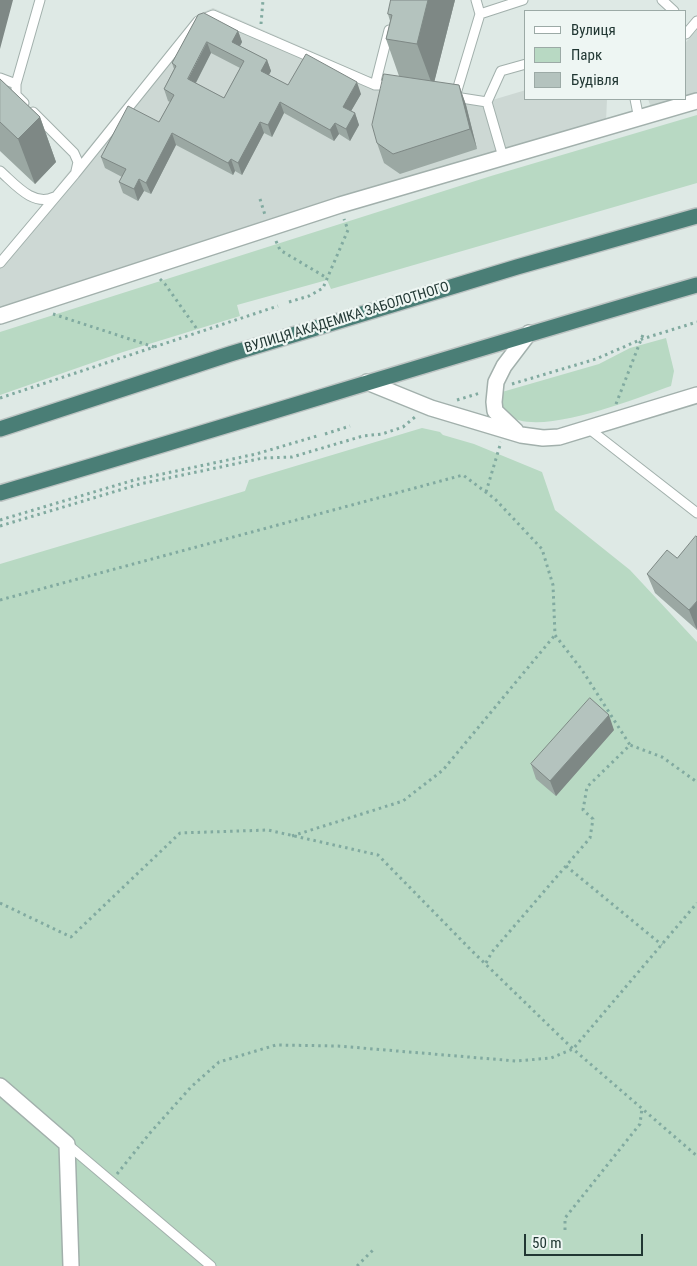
<!DOCTYPE html>
<html>
<head>
<meta charset="utf-8">
<style>
	body { margin:0 }
	#map { position:relative; width:697px; height:1266px; overflow:hidden; background:#dee9e5; font-family:"Roboto Condensed",sans-serif }
	canvas { display:block }
	.legend { position:absolute; left:524px; top:10px; width:162px; height:90px; box-sizing:border-box; background:#eef6f3; border:1px solid #9caaa6; margin:0; padding:6px 9px; list-style:none; font-size:15px; color:#213733 }
	.legend li { display:flex; align-items:center; gap:10px; height:25px }
	.legend b { width:25px; border:1px solid #9caaa6 }
	.scale { position:absolute; left:524px; top:1234px; width:119px; height:22px; box-sizing:border-box; border:2px solid #213733; border-top:0; padding-left:6px; font-size:15px; line-height:18px; white-space:nowrap; color:#213733; -webkit-text-stroke:4px #eef6f3; paint-order:stroke }
</style>
</head>
<body>
<div id="map">
<canvas width="697" height="1266"></canvas>
<ul class="legend">
<li><b style="height:6px;background:#fff"></b>Вулиця</li>
<li><b style="height:14px;background:#b8d9c3"></b>Парк</li>
<li><b style="height:14px;background:#b4c3be"></b>Будівля</li>
</ul>
<div class="scale">50 m</div>
</div>
<script>
const g = document.querySelector('canvas').getContext('2d');
g.lineJoin = 'round';
function paint(path, color) {
  g.fillStyle = color;
  g.fill(path, 'evenodd');
}
function strokePath(path, color, width, dash) {
  g.strokeStyle = color;
  g.lineWidth = width;
  g.lineCap = dash ? 'butt' : 'round';
  g.setLineDash(dash || []);
  g.stroke(path);
}
function write(font, color, halo, rows, align = 'center') {
  g.font = font + ' "Roboto Condensed",sans-serif';
  g.lineWidth = 4.5;
  g.setLineDash([]);
  g.textBaseline = 'middle';
  g.strokeStyle = halo;
  g.fillStyle = color;
  for (const [text, x, y, turn = 0] of rows) {
    g.save();
    g.translate(x, y);
    g.rotate((+turn || 0) * Math.PI / 180);
    g.textAlign = isNaN(turn) ? turn : align;
    if (halo) g.strokeText(text, 0, 0);
    g.fillText(text, 0, 0);
    g.restore();
  }
}
const built = new Path2D(`
	M213 8 368 76 489 101 526 90V99H607L606 122 0 310V256L197 15Z
	M697 30V96L652 110 648 99H686V42Z`);
const green = new Path2D(`
	M697 115V183L331 289 327 280 237 305 240 316 123 352 0 395V332L491 176Z
	M666 338 674 371 671 386C639 397 535 440 507 414 501 408 502 400 502 392L599 364 630 348Z
	M422 428 440 432 443 435 474 444 542 472 555 510 630 570 697 642V1266H0V564L245 491 249 480Z`);
const path = new Path2D(`
	M261 24 263 0
	M260 199 265 215
	M276 241 280 250 327 278
	M160 279 165 284 199 332
	M289 302 309 296 323 288 348 230 344 219
	M53 314 154 347
	M512 384 596 359 642 339 697 322
	M0 398 278 306
	M457 400 480 393
	M616 404 644 332
	M325 434 350 426
	M486 492 501 442
	M0 520 134 480 256 454 317 436
	M0 526 140 484 263 458 292 457 363 436 382 434 403 427 415 417
	M0 600 463 475 495 499 542 549 553 585 555 635 582 670 630 745
	M292 836 403 801 443 770 555 635
	M566 866 662 945
	M0 903 71 937 180 833 268 830 378 855 472 951 573 1049 697 1156
	M486 963 492 952 590 838 593 819 583 810 587 787 630 745 662 757 697 782
	M117 1174 150 1133 191 1087 219 1062 276 1045 338 1046 516 1061 551 1058 573 1049 697 903
	M565 1230V1218L640 1124 642 1108
	M357 1266 374 1249`);
const service = new Path2D(`
	M476 0 480 14
	M662 0 674 11
	M686 34 697 21
	M0 78 16 84
	M381 85H375L389 30
	M635 99 639 119
	M487 102 501 71 526 64
	M24 103 16 95V84L40 0
	M33 112 74 153 78 162 76 171
	M503 157 487 102 455 97 480 14 523 0
	M0 171C15 184 33 207 54 197
	M0 263 75 174 198 21 213 15 375 85
	M588 428 697 513
	M67 1144 211 1266`);
const minor = new Path2D(`
	M0 316 340 205 697 101
	M367 382 431 408 521 435 543 438 559 437 697 395
	M516 431 495 411 494 402 496 382 504 366 529 333
	M0 1086 67 1144 71 1266`);
const trunk = new Path2D(`
	M0 429 230 354 517 267 697 216
	M0 493C233 425 464 352 697 285`);
const wall = new Path2D(`
	M391 0H455L434 82 459 85 466 105 477 149 400 174 384 163 377 143 399 76 386 39 390 21 388 14Z
	M198 15 238 31 242 42 240 46 267 60 271 71 269 75 288 85 361 94 351 111 355 113 359 125 350 141 339 134 334 141 284 113 272 137 264 133 242 175 235 171 233 175 176 145 151 194 144 191 138 201 123 193 119 182 122 177 105 168 101 157 159 122 170 102 168 101 164 89 174 69 172 63ZM211 53 240 68 224 98 196 83Z
	M0 79 40 117 56 162 35 184 0 151Z
	M677 558 697 630 655 593 647 574Z
	M614 730 556 796 536 779 531 764Z`);
const shadedWall = new Path2D(`
	M0 0H13L0 49Z
	M428 0H455L433 87 417 44Z
	M238 31 242 42 236 53 232 42Z
	M207 42 211 53 192 90 188 79Z
	M267 60 271 71 265 82 261 71Z
	M357 82 361 94 347 118 343 107Z
	M459 85 466 105 477 149 470 129Z
	M280 102 284 113 272 137 268 125Z
	M355 113 359 125 350 141 346 129Z
	M40 117 56 162 35 184 18 139Z
	M260 122 264 133 242 175 238 163Z
	M335 123 339 134 334 141 330 130Z
	M172 133 176 145 151 194 146 183Z
	M231 159 235 171 233 175 228 163Z
	M139 179 144 191 138 201 134 189Z
	M697 601V630L689 610Z
	M609 715 614 730 556 796 550 781Z`);
const building = new Path2D(`
	M391 0H428L417 44 386 39 392 15 388 14Z
	M204 13 238 31 232 42 267 60 261 71 288 85 306 54 357 82 343 107 355 113 346 129 335 123 330 130 280 102 268 125 260 122 238 163 231 159 228 163 172 133 146 183 139 179 134 189 119 182 126 169 101 157 128 106 159 122 174 95 164 89 176 66 172 63 198 15ZM207 42 244 61 224 98 188 79Z
	M384 74 459 85 470 129 393 154 377 143 372 125Z
	M0 79 40 117 18 139 0 122Z
	M696 536 697 537V601L689 610 647 574 667 550 677 558Z
	M590 698 609 715 550 781 531 764Z`);
const streetNames = [
	["ВУЛИЦЯ АКАДЕМІКА ЗАБОЛОТНОГО",347,318,-17]
];
paint(built, '#cdd8d4');
paint(green, '#b8d9c3');
strokePath(service, '#a2b0ac', 11);
strokePath(minor, '#a2b0ac', 18);
strokePath(trunk, '#bcc3c2', 18);
strokePath(path, '#81aaa0', 3, [2.5, 4]);
strokePath(service, '#fff', 9);
strokePath(minor, '#fff', 15);
strokePath(trunk, '#4a7e76', 15);
paint(wall, '#9ba8a3');
paint(shadedWall, '#7e8885');
paint(building, '#b4c3be');
strokePath(building, '#7e8885', 1);
write('14px', '#213733', '#eef6f3', streetNames);
</script>
</body>
</html>
